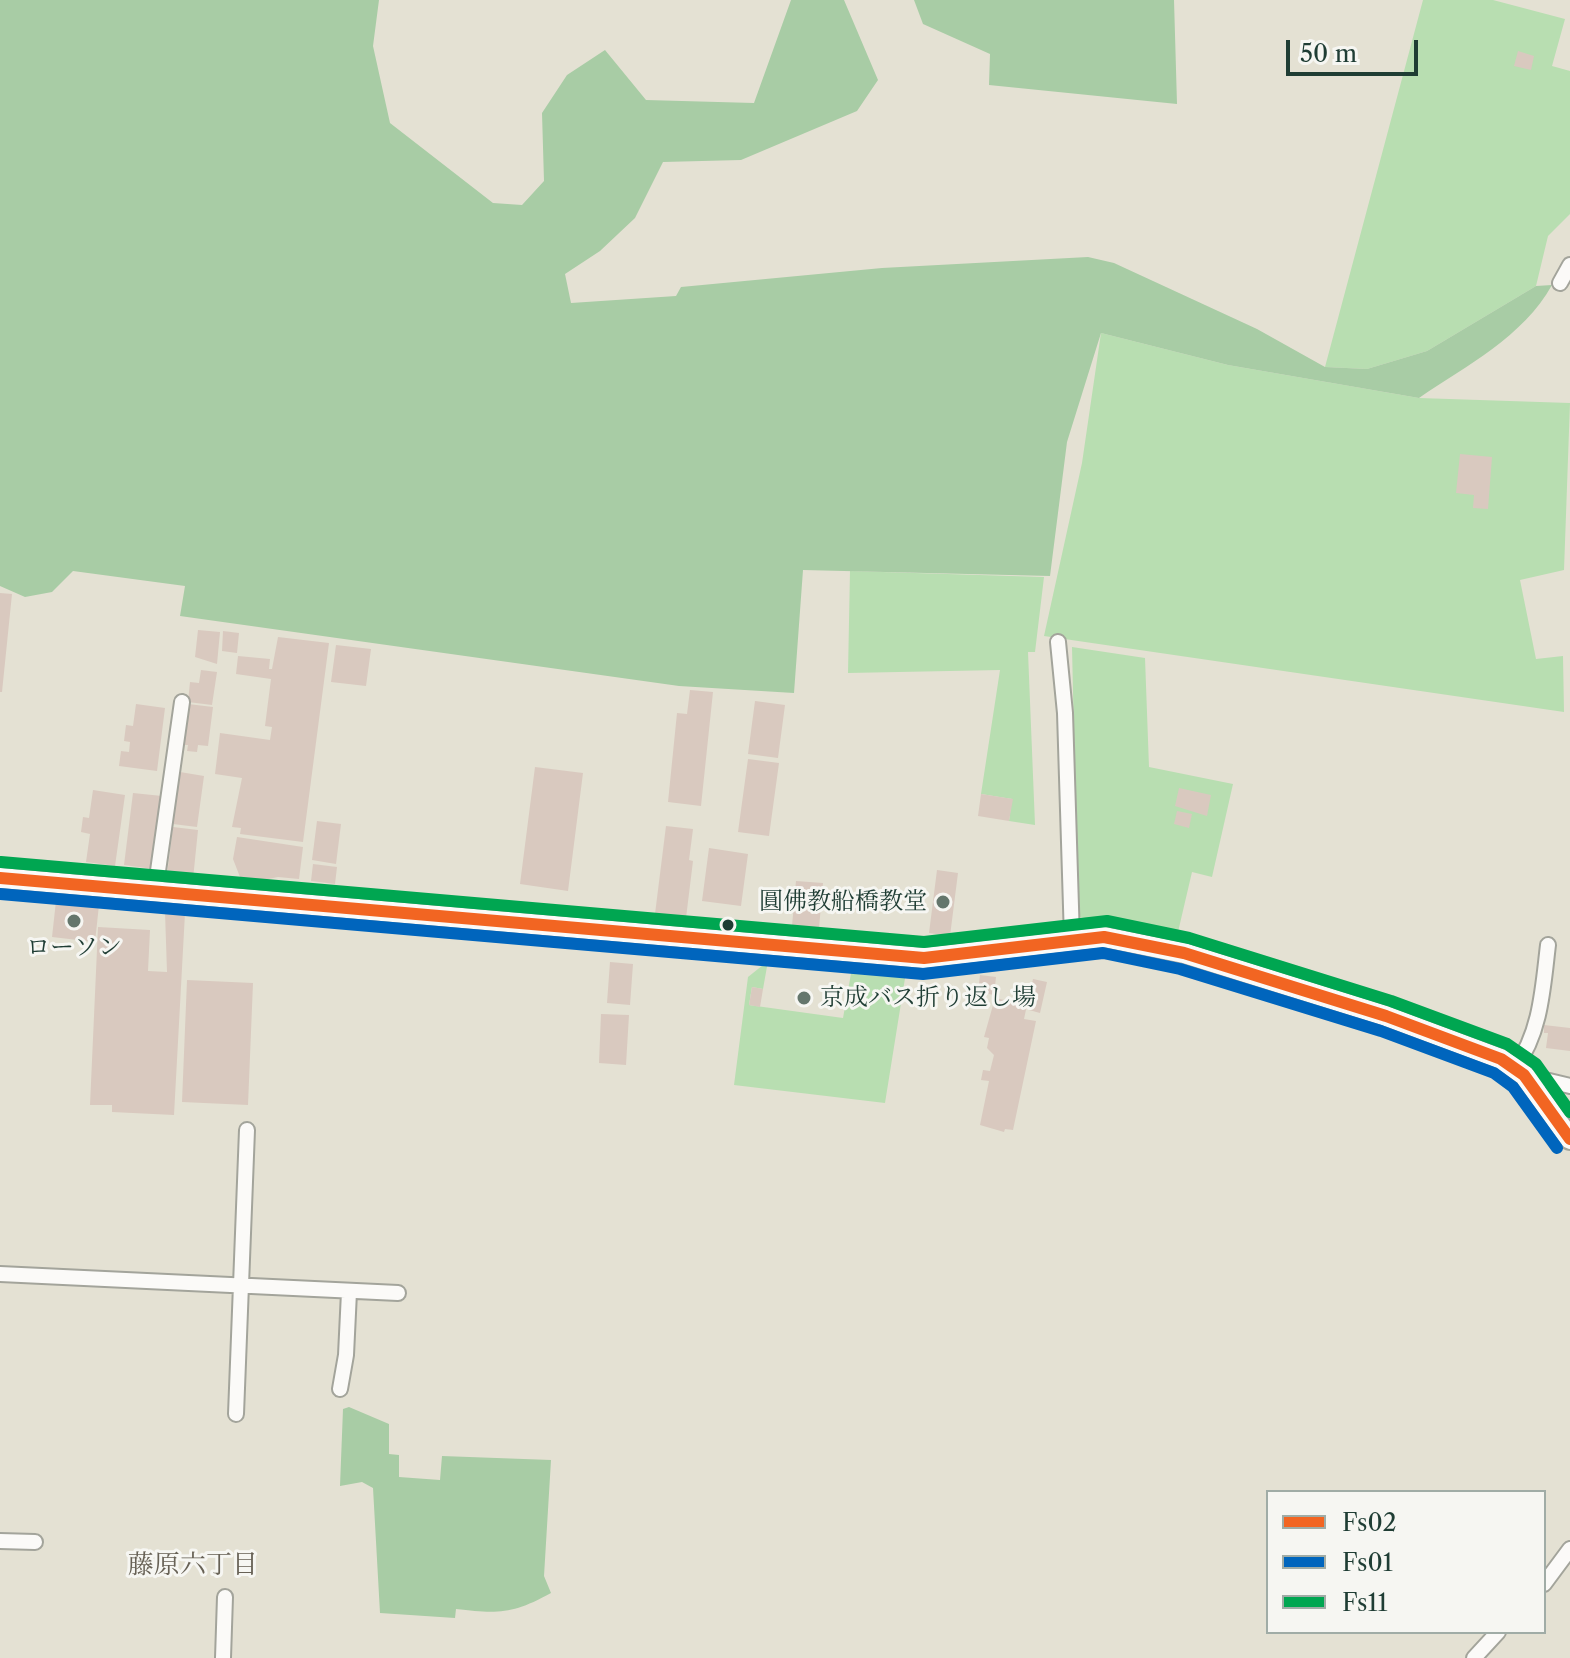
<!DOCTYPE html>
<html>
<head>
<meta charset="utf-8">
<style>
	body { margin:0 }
	#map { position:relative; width:1570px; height:1658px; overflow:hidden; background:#e4e1d3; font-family:"Libre Caslon Text",serif }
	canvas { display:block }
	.legend { position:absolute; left:1266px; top:1490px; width:280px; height:144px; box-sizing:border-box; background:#f6f6f2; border:2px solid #a0aca6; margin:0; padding:10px 14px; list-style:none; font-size:24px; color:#1f3d34 }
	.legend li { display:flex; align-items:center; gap:16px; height:40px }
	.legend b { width:40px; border:2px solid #a0aca6 }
	.scale { position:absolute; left:1286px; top:40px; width:132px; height:36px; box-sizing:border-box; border:4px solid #1f3d34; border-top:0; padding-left:10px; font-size:24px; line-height:28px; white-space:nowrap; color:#1f3d34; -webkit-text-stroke:6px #f6f6f2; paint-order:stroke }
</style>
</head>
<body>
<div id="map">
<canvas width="1570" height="1658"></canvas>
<ul class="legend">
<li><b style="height:10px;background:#f26522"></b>Fs02</li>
<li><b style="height:10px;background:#0065bd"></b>Fs01</li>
<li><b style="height:10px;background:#00a651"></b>Fs11</li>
</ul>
<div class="scale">50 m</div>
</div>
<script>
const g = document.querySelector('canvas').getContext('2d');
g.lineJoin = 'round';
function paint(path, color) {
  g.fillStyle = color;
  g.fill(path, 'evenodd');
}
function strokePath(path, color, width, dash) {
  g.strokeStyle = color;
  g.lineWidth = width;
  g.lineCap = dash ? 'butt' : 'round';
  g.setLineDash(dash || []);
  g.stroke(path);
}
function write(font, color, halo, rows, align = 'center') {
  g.font = font + ' "Libre Caslon Text","Noto Serif JP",serif';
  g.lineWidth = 6;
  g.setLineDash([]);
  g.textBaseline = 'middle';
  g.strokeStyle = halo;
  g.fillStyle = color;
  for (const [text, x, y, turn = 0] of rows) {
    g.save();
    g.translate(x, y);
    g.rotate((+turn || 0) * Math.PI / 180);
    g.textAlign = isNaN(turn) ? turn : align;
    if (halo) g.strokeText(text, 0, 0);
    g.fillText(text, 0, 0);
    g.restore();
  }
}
const green = new Path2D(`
	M1423 0H1493L1565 19 1552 66 1570 71V214L1548 236 1536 286 1427 351 1367 369 1325 367Z
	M1101 333 1228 365 1419 398 1570 403 1564 570 1520 580 1536 659 1563 656 1564 712 1044 636 1082 463Z
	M850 571 1044 577 1035 652H1028L1035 825 1009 821 1012 799 981 794 1000 670 848 673Z
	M1072 647 1145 658 1149 767 1233 784 1212 877 1192 872 1178 932 1078 917Z
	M768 961 763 989 752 987 749 1005 843 1018 852 968 906 972 885 1103 734 1085 748 977Z`);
const forest = new Path2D(`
	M0 0H379L373 46 390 123 493 203 522 205 544 181 542 113 567 75 605 50 646 100 754 103 791 0H844L878 80 857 111 741 160 663 162 635 218 600 251 565 274 571 303 676 296 681 287 882 268 1088 257 1114 263 1257 329 1325 367 1367 369 1427 351 1536 286 1552 285C1523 337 1467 365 1419 398L1228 365 1101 333 1067 442 1050 576 803 570 794 693 679 686 180 616 185 586 73 571 52 592 25 597 0 586Z
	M914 0H1174L1177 104 989 85 990 54 923 24Z
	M349 1407 389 1424V1454L399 1455V1477L440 1480 442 1456 551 1460 544 1576 551 1593C513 1614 498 1614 456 1609L455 1618 380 1613 373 1488 362 1482 340 1486 343 1409Z`);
const stream = new Path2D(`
	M1569 1116H1570`);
const building = new Path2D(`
	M1518 51 1534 56 1531 70 1514 66Z
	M1460 454 1492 457 1488 509 1473 508 1474 495 1456 493Z
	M0 593 12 594 2 692H0Z
	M198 630 220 632 217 664 195 657Z
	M223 631 239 633 237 653 222 651Z
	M278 637 329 643 303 842 240 834 241 828 232 827 242 778 215 774 220 733 270 740 272 727 265 726 271 679 236 674 238 656 270 659 269 669H272Z
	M336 645 371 649 366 686 331 682Z
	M201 670 217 672 212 705 188 702 190 682 199 683Z
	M690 690 713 692 701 806 668 802 677 713 687 714Z
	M755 701 785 705 778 758 748 754Z
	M136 704 165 708 157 771 119 766 121 751 129 752 130 742 124 741 126 725 133 726Z
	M188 704 213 707 208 746 198 745 197 752 187 751 188 745H183Z
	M748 759 779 763 769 836 738 832Z
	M535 767 583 773 568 891 520 884Z
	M180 772 204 776 197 827 173 824Z
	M1179 788 1211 795 1207 816 1175 806Z
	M93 790 125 795 115 866 86 862 90 834 81 832 83 817 89 818Z
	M133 793 162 796 153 869 124 865Z
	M981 794 1013 799 1009 821 978 816Z
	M1177 811 1192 814 1189 828 1174 824Z
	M317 821 341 824 336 864 312 860Z
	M666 826 693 829 689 860 693 861 686 918 655 914Z
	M173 827 198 830 193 879 167 875Z
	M237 837 303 847 299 879 278 877 254 882 240 877 233 859Z
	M709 848 748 854 741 906 702 901Z
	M313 864 337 867 335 884 311 881Z
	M937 870 958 873 950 936 929 933Z
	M796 881 823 883 819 928 792 926Z
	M56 901 99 905 95 942 52 937Z
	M165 912 185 913 174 1115 112 1112V1105H90L98 927 150 930 148 971 167 972Z
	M610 962 633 964 630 1005 607 1003Z
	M980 975 996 977 994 995 978 992Z
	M1033 979 1047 982 1040 1013 1029 1010 1030 1003 1019 1000 1021 991 1025 992 1026 987 1031 988Z
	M187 980 253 983 248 1105 182 1102Z
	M752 987 763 989 760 1007 749 1005Z
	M995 998 1027 1005 1024 1019 1036 1021 1013 1130 1005 1129 1004 1132 980 1125 989 1081 981 1080 983 1070 990 1071 994 1055 987 1048 989 1038 984 1037Z
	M601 1014 629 1015 626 1065 599 1063Z
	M1544 1025 1570 1028V1051L1546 1048 1548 1033H1544Z`);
const street = new Path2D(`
	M1560 283 1570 265
	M1058 642 1065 713 1072 939
	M155 892 182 702
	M1515 1067C1541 1033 1543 986 1548 945
	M1524 1075 1570 1086
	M0 1274 398 1293
	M340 1389 346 1355 349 1292
	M236 1414 247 1130
	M0 1541 35 1542
	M1544 1584 1570 1549
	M223 1658 225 1597
	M1474 1658 1498 1632`);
const secondary = new Path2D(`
	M0 878 924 958 1104 937 1184 953 1386 1016 1501 1059 1524 1075 1570 1139`);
const bus1 = new Path2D(`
	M0 878 924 958 1104 937 1184 953 1386 1016 1501 1059 1524 1075 1570 1139`);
const bus2 = new Path2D(`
	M0 894 923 974 1103 953 1180 969 1381 1031 1494 1073 1513 1087 1557 1148`);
const bus3 = new Path2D(`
	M1 862 924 942 1107 921 1189 938 1391 1001 1507 1044 1536 1064 1570 1112`);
const markers = [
	[943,902,8,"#64766c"],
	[74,921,8,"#64766c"],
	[728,925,7,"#1f3d34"],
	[804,998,8,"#64766c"]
];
const poiNames = [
	["圓佛教船橋教堂",927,902],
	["ローソン",74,948,"center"],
	["京成バス折り返し場",820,998,"left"]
];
const neighbourhoodNames = [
	["藤原六丁目",193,1565]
];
paint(green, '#b8deb1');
paint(forest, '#a8cca5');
strokePath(stream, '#86d0d5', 5);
paint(building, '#d9c9bf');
strokePath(street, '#a3a49b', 18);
strokePath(secondary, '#a3a49b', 24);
strokePath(street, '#fbfaf8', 14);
strokePath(secondary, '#fbfaf8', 20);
strokePath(bus1, '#f26522', 12);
strokePath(bus2, '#0065bd', 12);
strokePath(bus3, '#00a651', 12);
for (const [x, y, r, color] of markers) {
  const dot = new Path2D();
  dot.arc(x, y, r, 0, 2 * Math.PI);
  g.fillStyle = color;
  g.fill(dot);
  strokePath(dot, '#f6f6f2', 3);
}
write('24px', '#1f3d34', '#f6f6f2', poiNames, 'right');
write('26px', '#676155', '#f6f6f2', neighbourhoodNames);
</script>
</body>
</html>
